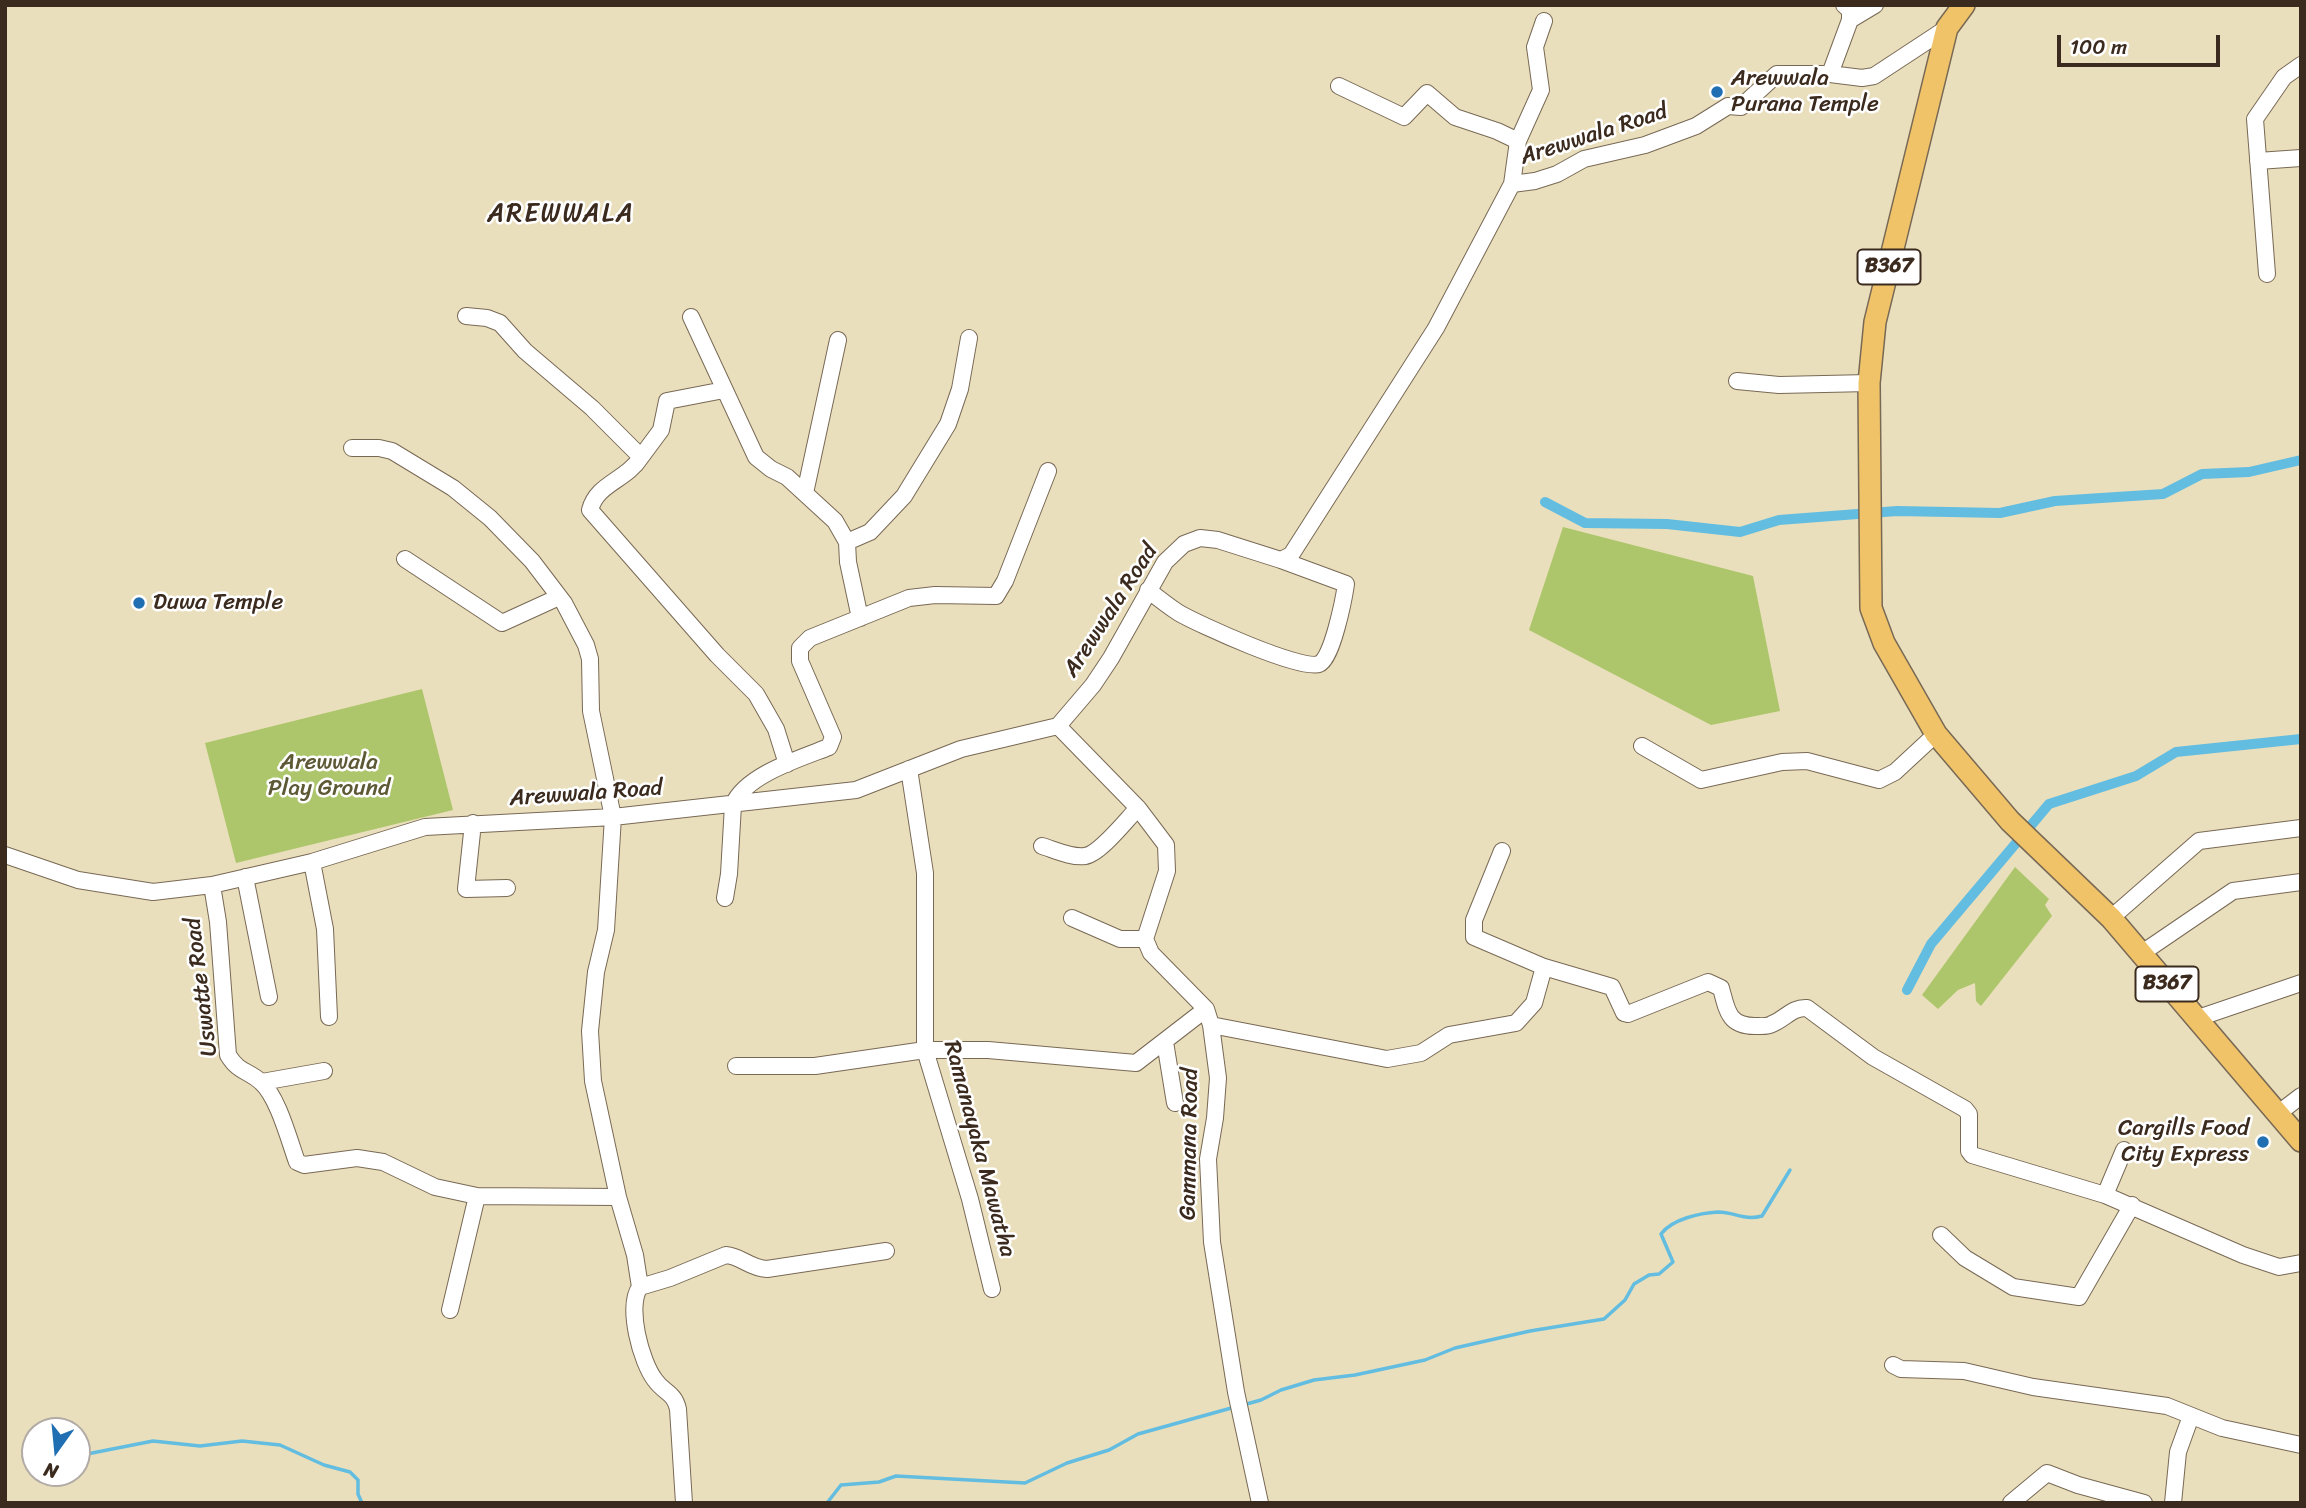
<!DOCTYPE html>
<html>
<head>
<meta charset="utf-8">
<style>
	body { margin:0 }
	#map { position:relative; width:2306px; height:1508px; overflow:hidden; background:#eadfbc; font-family:Sriracha,sans-serif }
	canvas { display:block }
	.frame { position:absolute; inset:0; border:7px solid #3b2a1e; pointer-events:none }
	.north { position:absolute; left:21px; top:1417px; width:70px; height:70px; box-sizing:border-box; background:#fff; border:2px solid #b1aaa5; border-radius:50%; rotate:195deg; font-size:19px; font-weight:700; line-height:28px; text-align:center; color:#3b2a1e }
	.north::after { content:''; display:block; margin:auto; width:24px; height:32px; background:#1f6fb2; clip-path:polygon(50% 0,100% 100%,50% 72%,0 100%) }
	.scale { position:absolute; left:2057px; top:35px; width:163px; height:32px; box-sizing:border-box; border:4px solid #3b2a1e; border-top:0; padding-left:9px; font-size:21px; line-height:24px; white-space:nowrap; color:#3b2a1e; -webkit-text-stroke:5px #fff; paint-order:stroke }
</style>
</head>
<body>
<div id="map">
<canvas width="2306" height="1508"></canvas>
<div class="frame"></div>
<div class="north">N</div>
<div class="scale">100 m</div>
</div>
<script>
const g = document.querySelector('canvas').getContext('2d');
g.lineJoin = 'round';
function paint(path, color) {
  g.fillStyle = color;
  g.fill(path, 'evenodd');
}
function strokePath(path, color, width, dash) {
  g.strokeStyle = color;
  g.lineWidth = width;
  g.lineCap = dash ? 'butt' : 'round';
  g.setLineDash(dash || []);
  g.stroke(path);
}
function write(font, color, halo, rows, align = 'center') {
  g.font = font + ' Sriracha,sans-serif';
  g.lineWidth = 5;
  g.setLineDash([]);
  g.textBaseline = 'middle';
  g.strokeStyle = halo;
  g.fillStyle = color;
  for (const [text, x, y, turn = 0] of rows) {
    g.save();
    g.translate(x, y);
    g.rotate((+turn || 0) * Math.PI / 180);
    g.textAlign = isNaN(turn) ? turn : align;
    if (halo) g.strokeText(text, 0, 0);
    g.fillText(text, 0, 0);
    g.restore();
  }
}
const green = new Path2D(`
	M1563 527 1753 576 1780 711 1711 725 1529 630Z
	M422 689 453 810 236 863 205 743Z
	M2015 867 2049 899 2045 905 2052 916 1981 1006 1976 1001 1975 983 1958 990 1938 1009 1922 995Z`);
const stream = new Path2D(`
	M1243 1405 1261 1400 1281 1390 1314 1380 1355 1375 1425 1360 1455 1348 1530 1331 1604 1319 1625 1300 1634 1284 1649 1275 1659 1274 1673 1262 1661 1234C1672 1219 1700 1213 1718 1212 1735 1212 1744 1221 1762 1216L1790 1170
	M82 1455 153 1441 200 1446 242 1441 280 1445 324 1465 350 1472 358 1480V1494L362 1503
	M827 1503 841 1485 879 1482 896 1476 1025 1483 1067 1463 1109 1450 1138 1434 1235 1407`);
const canal = new Path2D(`
	M1545 502 1585 523 1667 524 1740 532 1779 520 1897 511 2000 513 2055 501 2163 494 2202 474 2249 472 2301 460
	M1907 990 1931 944 2049 804 2136 776 2176 752 2301 739`);
const minor = new Path2D(`
	M1850 20 1875 5
	M1830 74 1850 20V10L1844 5
	M1339 86 1404 117 1427 93 1455 117 1497 131 1518 141
	M2258 161 2301 158
	M1512 184 1518 141 1541 90 1535 47 1544 21
	M2267 274 2255 119 2284 77 2301 65
	M466 316 487 318 500 323 525 351 592 408 641 457C626 481 597 483 590 510L717 655 756 694 776 729 787 764
	M691 317 756 457 771 469 787 477 835 521 847 542 848 562 860 618
	M1737 381 1779 385 1869 383
	M352 448H379L392 451 453 488 490 518 532 561 564 603 586 645 590 659 591 711 613 817 606 930 596 972 590 1031 593 1081 618 1197
	M641 457 661 430 667 401 724 390
	M805 493 838 340
	M847 542 870 532 904 496 948 424 960 389 969 338
	M405 559 502 623 559 597
	M1148 590C1158 598 1168 606 1179 613 1198 624 1301 671 1319 664 1332 660 1344 598 1346 584L1281 560
	M1058 726 1138 808 1166 845 1167 871 1145 939 1151 953 1206 1009 1211 1025 1218 1078 1215 1118 1208 1159 1212 1242 1236 1392 1260 1503
	M1642 746 1701 780 1782 762 1807 761 1879 780 1895 772 1936 734
	M909 769 925 873V1050L970 1199 992 1289
	M473 823 466 889 507 888
	M1042 846C1055 850 1072 858 1085 856 1100 854 1127 819 1138 808
	M1502 851 1474 920V937L1544 967 1612 987 1624 1013 1628 1014 1708 982 1721 988C1727 1010 1728 1026 1755 1026 1761 1026 1767 1027 1772 1024 1785 1019 1792 1007 1807 1008L1873 1057 1965 1109 1969 1114V1151L1972 1155 2105 1195 2243 1255 2279 1267 2301 1263
	M5 855 78 880 153 892 212 885 312 862 425 827 613 817 856 790 961 749 1058 726 1093 685 1111 658 1165 562 1184 544 1200 538 1218 540 1281 560 1291 555 1436 328 1512 184 1535 181 1557 174 1584 159 1645 145 1696 126 1728 106 1741 107 1777 74H1830L1862 78 1874 76 1947 28
	M312 862 325 929 329 1017
	M245 877 269 997
	M212 885 218 922 228 1055C239 1073 248 1070 261 1082 278 1097 289 1140 297 1162L304 1165 357 1158 383 1162 435 1187 477 1196 618 1197 635 1255 640 1287C626 1306 641 1362 655 1380 664 1393 674 1392 678 1409L684 1503
	M725 898 729 874 733 805C745 775 801 758 829 747L833 737 800 661V648L810 638 909 598 935 595 996 596 1005 581 1048 471
	M1072 918 1120 939H1145
	M2111 918 2199 841 2301 828
	M2142 953 2233 891 2301 882
	M2195 1019 2301 983
	M1211 1025 1387 1059 1421 1053 1449 1035 1516 1023 1534 1003 1544 967
	M1165 1042 1175 1103
	M736 1066H815L925 1050H988L1136 1063 1206 1009
	M262 1082 324 1071
	M2276 1115 2301 1096
	M2105 1195 2124 1150
	M1941 1235 1965 1258 2013 1287 2079 1297 2132 1205
	M640 1287 670 1278 726 1255C741 1256 749 1268 767 1269L886 1251
	M450 1310 477 1196
	M1893 1365 1901 1369 1964 1371 2033 1387 2167 1406 2222 1428 2301 1445
	M2011 1503 2047 1473 2078 1485 2144 1503
	M2173 1503 2178 1452 2191 1416`);
const major = new Path2D(`
	M1964 5 1947 28 1875 322 1869 383 1871 608 1884 643 1936 734 2010 821 2111 918 2301 1141`);
const markers = [
	[1717,92,7,"#1f6fb2"],
	[139,603,7,"#1f6fb2"],
	[2263,1142,7,"#1f6fb2"]
];
const shields = [
	[1889,267,63],
	[2167,984,63]
];
const shieldNames = [
	["B367",1889,267],
	["B367",2167,984]
];
const poiNames = [
	["Arewwala",1731,79],
	["Purana Temple",1731,105],
	["Duwa Temple",153,603],
	["Cargills Food",2249,1129,"right"],
	["City Express",2249,1155,"right"]
];
const streetNames = [
	["Arewwala Road",1594,135,-18],
	["Arewwala Road",1111,611,-57],
	["Arewwala Road",586,794,-4],
	["Uswatte Road",202,987,-97],
	["Gammana Road",1190,1144,-89],
	["Ramanayaka Mawatha",979,1149,75]
];
const parkNames = [
	["Arewwala",329,763],
	["Play Ground",329,789]
];
const quarterNames = [
	["AREWWALA",561,214]
];
paint(green, '#adc66b');
strokePath(stream, '#63bde1', 3.5);
strokePath(canal, '#63bde1', 10);
strokePath(minor, '#786955', 18);
strokePath(major, '#786955', 24);
strokePath(minor, '#fff', 16);
strokePath(major, '#f1c369', 21);
for (const [x, y, r, color] of markers) {
  const dot = new Path2D();
  dot.arc(x, y, r, 0, 2 * Math.PI);
  g.fillStyle = color;
  g.fill(dot);
  strokePath(dot, '#fff', 2.5);
}
for (const [x, y, w] of shields) {
  const box = new Path2D();
  box.roundRect(x - w / 2, y - 17.5, w, 35, 5);
  g.fillStyle = '#fff';
  g.fill(box);
  strokePath(box, '#3b2a1e', 2);
}
write('bold 21px', '#3b2a1e', null, shieldNames);
write('23px', '#3b2a1e', '#fff', poiNames, 'left');
write('23px', '#3b2a1e', '#fff', streetNames);
write('23px', '#5d5935', '#fff', parkNames);
g.letterSpacing = '2px';
write('26px', '#3b2a1e', '#fff', quarterNames);
g.letterSpacing = '0px';
</script>
</body>
</html>
